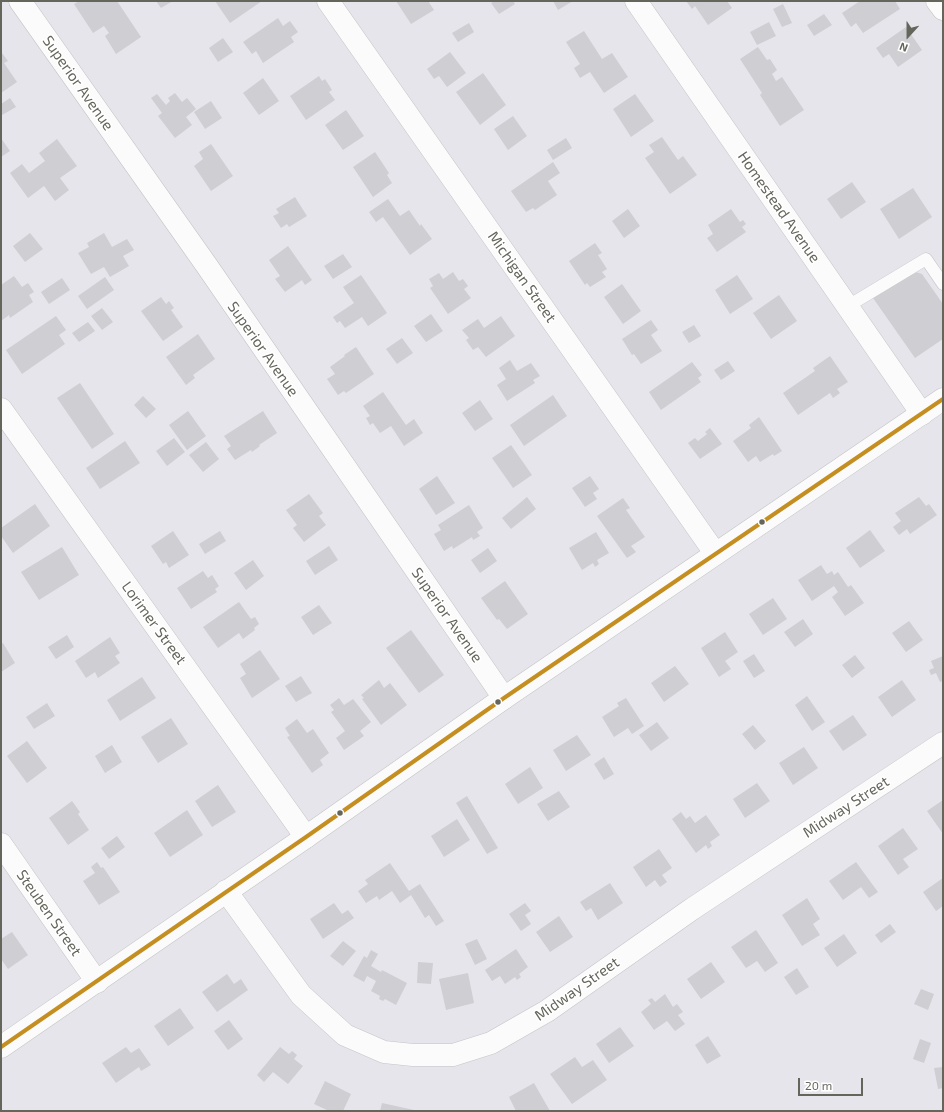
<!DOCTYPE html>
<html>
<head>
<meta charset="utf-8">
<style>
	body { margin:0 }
	#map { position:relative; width:944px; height:1112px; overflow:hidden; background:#e7e5ec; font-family:"Exo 2",sans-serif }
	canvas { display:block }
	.frame { position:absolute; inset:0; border:2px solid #64655b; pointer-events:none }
	.north { position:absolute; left:888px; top:16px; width:40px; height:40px; -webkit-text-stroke:3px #fff; paint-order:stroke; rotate:201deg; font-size:11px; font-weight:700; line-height:16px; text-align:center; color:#64655b }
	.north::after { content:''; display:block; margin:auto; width:14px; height:18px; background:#64655b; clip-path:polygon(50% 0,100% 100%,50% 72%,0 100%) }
	.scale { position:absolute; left:798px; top:1078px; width:65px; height:18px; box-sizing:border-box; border:2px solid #64655b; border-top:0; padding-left:5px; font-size:12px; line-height:14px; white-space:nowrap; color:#64655b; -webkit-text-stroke:3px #fff; paint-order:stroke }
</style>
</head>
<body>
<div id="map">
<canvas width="944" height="1112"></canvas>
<div class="frame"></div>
<div class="north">N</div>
<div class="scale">20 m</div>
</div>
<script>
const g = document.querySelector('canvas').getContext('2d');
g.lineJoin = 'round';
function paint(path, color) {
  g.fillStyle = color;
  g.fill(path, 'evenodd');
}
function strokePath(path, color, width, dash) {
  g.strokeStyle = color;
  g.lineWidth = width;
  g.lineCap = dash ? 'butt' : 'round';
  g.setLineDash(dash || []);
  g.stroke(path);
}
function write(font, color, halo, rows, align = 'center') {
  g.font = font + ' "Exo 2",sans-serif';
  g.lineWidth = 3;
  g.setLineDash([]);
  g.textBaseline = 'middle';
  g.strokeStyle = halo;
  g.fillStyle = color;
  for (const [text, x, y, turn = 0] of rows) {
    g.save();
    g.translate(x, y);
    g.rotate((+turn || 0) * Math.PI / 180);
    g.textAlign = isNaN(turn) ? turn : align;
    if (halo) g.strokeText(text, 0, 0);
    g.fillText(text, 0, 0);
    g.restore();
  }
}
const building = new Path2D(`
	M79 1H117L141 37 116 54 105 36 109 33 104 26 93 33 74 4Z
	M156 1H173L161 8Z
	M215 1H262L230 23Z
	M396 1H428L434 10 411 24Z
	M495 1H513L515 4 499 14 491 3Z
	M553 1H573L558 10Z
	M686 1H727L732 8 708 25 695 6 692 9Z
	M860 1H895L900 9 863 33 856 23 851 27 842 13Z
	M783 4 792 23 782 27 773 9Z
	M824 14 832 25 814 36 807 25Z
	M278 18 283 26 290 21 298 32 291 37 294 42 263 63 256 51 252 54 243 42Z
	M769 22 776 36 757 45 750 32Z
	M469 23 474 32 458 42 452 33Z
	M906 27 922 50 898 67 889 54 883 58 876 48Z
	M584 31 602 59 612 53 628 77 604 93 590 72 580 78 574 68 580 64 566 42Z
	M223 38 233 52 218 62 209 48Z
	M758 47 767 60 770 59 777 70 772 74 776 81 782 77 804 110 780 126 760 95 762 93 740 59Z
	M450 52 466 73 447 87 439 76 434 79 427 69Z
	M1 53H2L8 61 4 63 17 82 1 93Z
	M483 73 506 105 480 125 456 92Z
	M319 76 322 81 325 79 332 90 329 92 335 100 306 120 290 96Z
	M263 78 279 101 259 115 243 93Z
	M175 93 182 102 187 98 196 109 186 117 192 125 175 138 158 116 162 113 151 98 157 94 166 105 170 101 168 98Z
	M635 94 654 121 631 137 613 109Z
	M10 98 16 107 2 115 1 113V104Z
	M211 101 222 118 205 129 194 112Z
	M346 110 364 136 343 150 325 125Z
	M513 116 527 136 508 150 494 129Z
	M662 137 678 160 683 156 697 175 670 194 645 158 654 152 649 145Z
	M1 138 10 151 1 157Z
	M566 138 572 148 553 160 547 150Z
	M57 139 77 166 60 178 69 190 55 201 44 186 28 198 10 173 22 164 29 173 45 161 39 153Z
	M211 144 233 176 211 191 194 166 203 159 199 152Z
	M375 152 389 173 387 175 392 183 373 197 353 167Z
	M553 162 560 173 548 181 557 195 535 210 533 208 526 212 511 191Z
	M852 182 866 202 841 219 827 199Z
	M913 188 932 217 899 239 880 209Z
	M295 197 307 216 289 227 287 224 281 228 273 216 279 213 276 209Z
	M388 199 400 216 409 210 420 226 421 224 432 239 410 255 383 217 376 222 369 212Z
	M628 209 640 226 624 238 612 221Z
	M731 209 740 222 743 220 746 224 742 227 746 232 717 252 707 238 713 234 708 225Z
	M30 233 43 249 25 262 13 246Z
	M104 233 112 247 127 239 134 250 123 256 129 266 110 277 104 267 91 274 78 253 89 247 87 243Z
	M595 243 602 253 598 255 607 269 602 272 606 277 590 287 587 283 585 285 569 261Z
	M288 246 312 280 305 285 302 280 285 292 275 279 280 276 269 260Z
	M343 254 352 267 333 279 324 266Z
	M912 271 922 274 943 304V339L915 358 873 298Z
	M453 272 459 281 463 279 468 286 464 289 471 298 448 314 430 288 433 286 429 279 439 273 443 279Z
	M361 275 387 313 368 326 362 317 345 328 340 321 337 323 333 317 354 303 343 287Z
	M737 275 753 299 730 314 715 290Z
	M14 276 22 287 28 283 34 292 29 295 33 302 10 318 9 315 1 321V285Z
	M105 277 114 290 87 309 78 296Z
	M62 278 70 290 49 304 41 292Z
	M622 284 641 311 623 324 604 297Z
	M779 295 797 321 771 339 753 313Z
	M161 297 166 304 169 301 174 308 171 310 183 327 163 341 141 311Z
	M102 308 113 322 102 330 91 316Z
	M431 314 443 331 426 342 414 326Z
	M56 316 66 330 59 335 65 344 22 374 6 350Z
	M501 316 515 336 486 357 478 347 473 350 466 340 469 338 462 330 478 319 484 328Z
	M651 320 658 330 651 335 662 351 641 364 634 354 632 355 622 339Z
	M88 322 95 331 79 342 72 333Z
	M694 325 701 336 689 343 682 332Z
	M198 334 215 359 193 375 195 378 186 385 166 357Z
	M402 338 413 353 397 364 386 349Z
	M356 347 374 374 346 393 344 391 338 395 327 379 335 374 330 367 345 356 344 355Z
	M830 356 848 382 837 389 840 393 833 398 830 393 798 415 783 393 815 371 813 368Z
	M510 360 517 371 531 363 540 376 533 380 535 383 507 401 497 385 506 379 499 368Z
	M728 361 735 371 721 380 714 370Z
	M692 362 702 375 698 378 701 382 661 410 649 392Z
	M80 383 114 434 92 449 57 398Z
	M383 392 406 425 414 419 423 433 404 446 391 426 380 433 373 423 370 425 366 418 370 416 363 406Z
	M553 395 567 416 524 446 510 425Z
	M143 396 156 409 146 418 134 405Z
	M480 400 493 419 475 431 462 413Z
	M188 411 206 436 187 450 169 425Z
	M263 411 277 433 259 445 260 446 252 452 251 450 235 460 227 449 231 446 224 436Z
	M759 417 782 451 774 456 773 454 760 462 756 456 748 462 733 441 751 428 749 425Z
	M710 428 722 444 700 459 688 443 695 438 698 441 707 434 705 432Z
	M174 438 185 452 167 466 156 451Z
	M125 441 140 463 100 489 86 468Z
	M206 442 219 459 203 472 189 455Z
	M511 445 532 475 513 488 492 458Z
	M437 476 455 503 436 515 419 489Z
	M590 476 599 489 593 493 597 499 585 507 572 488Z
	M309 494 323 513 319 516 326 525 304 542 293 528 297 525 286 510Z
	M527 497 536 509 511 529 502 518Z
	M919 497 926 506 929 504 937 515 910 534 907 529 899 535 893 527 901 521 895 513Z
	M623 498 630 508 626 510 645 537 631 546 636 552 627 558 597 516Z
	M35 504 50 526 13 553 1 536V528Z
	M469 505 483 528 477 532 480 536 473 540 472 537 453 549 452 546 444 551 434 534 441 530 438 525Z
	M870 530 885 551 860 568 846 548Z
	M173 531 189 555 169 568 166 562 163 564 151 546Z
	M220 531 226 541 205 554 199 544Z
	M596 532 609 553 597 560 599 564 595 567 593 563 582 570 569 548Z
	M329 546 338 560 315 575 306 561Z
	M62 547 79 575 39 600 21 572Z
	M488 548 497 561 480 573 471 560Z
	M253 560 264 576 246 590 234 573Z
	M821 565 827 574 832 571 834 575 838 572 848 587 851 585 864 603 845 616 832 597 838 592 834 586 812 601 798 580Z
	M203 571 208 578 212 575 219 586 215 589 217 592 191 609 177 588Z
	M505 581 528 614 507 629 499 619 497 620 481 598Z
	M773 598 787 619 763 635 749 614Z
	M239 602 251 619 255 617 259 624 254 628 255 630 243 639 239 633 218 648 203 627Z
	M319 605 332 623 313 635 301 617Z
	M803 619 813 634 795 647 784 632Z
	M909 621 923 640 906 652 892 633Z
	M411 630 444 675 419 693 386 648Z
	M725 632 738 652 725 661 731 669 719 677 701 648Z
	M67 635 74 647 56 659 48 647Z
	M110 637 120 653 115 656 120 663 98 678 95 672 86 678 75 661Z
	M3 643 15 663 1 672V644Z
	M260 650 280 679 252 698 240 678 246 674 240 664Z
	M754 654 765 671 754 678 743 661Z
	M855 655 865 668 852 678 842 665Z
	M943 656V681L940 682 936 673 931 675 929 670 934 668 931 661Z
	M675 666 689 684 664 702 651 683Z
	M301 676 312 693 296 702 285 686Z
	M142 677 156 698 120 721 107 700Z
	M379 680 384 688 390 683 407 705 381 725 362 699 364 698 361 695Z
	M902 680 916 700 892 717 878 697Z
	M807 696 825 722 812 731 795 705Z
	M339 698 344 705 353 699 371 722 360 731 364 736 344 750 336 738 345 731 331 712 334 710 330 705Z
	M626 698 644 726 632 734 628 728 614 737 602 717 619 706 617 703Z
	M47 703 55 716 34 729 26 717Z
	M853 715 867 735 843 751 829 731Z
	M171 718 188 744 158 763 141 737Z
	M297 719 307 733 313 729 329 753 320 760 323 765 312 773 287 737 290 736 285 728Z
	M657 722 669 738 651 751 639 735Z
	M753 725 766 741 755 750 742 734Z
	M577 735 591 755 566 771 553 750Z
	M27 741 47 768 27 783 7 756Z
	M112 745 122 762 105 773 95 756Z
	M804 747 818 768 793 785 779 763Z
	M604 757 614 774 604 780 594 764Z
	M530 767 543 788 518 804 505 784Z
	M757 783 770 801 745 818 733 799Z
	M218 785 236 812 212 827 195 801Z
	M559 791 570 807 548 821 537 804Z
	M467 796 498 848 487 854 456 803Z
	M943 800V834L927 811Z
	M72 801 80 812 78 814 89 830 68 845 49 818Z
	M187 810 203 835 170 857 154 833Z
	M681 812 686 819 690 816 695 823 706 815 720 835 710 842 712 846 708 849 706 845 696 853 672 819Z
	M457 819 470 840 444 857 431 836Z
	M903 828 918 849 903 859 909 867 898 875 878 846Z
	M117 836 125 847 109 859 101 848Z
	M659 849 672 868 662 875 667 882 660 887 655 880 646 887 633 867Z
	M97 862 101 868 103 867 120 892 99 905 83 881 95 873 91 867Z
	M856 862 878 892 869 898 861 887 843 900 829 881Z
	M390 863 409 891 420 884 444 921 436 926 429 915 425 918 411 895 400 903 392 891 379 900 377 896 366 903 358 891 368 884 365 880Z
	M943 878V906L936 911 923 892Z
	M610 883 623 903 598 920 591 908 586 911 580 902Z
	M807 898 820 919 813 924 820 935 802 946 782 915Z
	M334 903 342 914 348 910 354 918 323 939 310 919Z
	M525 903 531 911 525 915 531 924 521 931 509 914Z
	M559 916 573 937 550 952 536 932Z
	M890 924 896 932 881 943 875 935Z
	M756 930 778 963 765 972 757 961 746 968 731 947Z
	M12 932 28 955 8 969 1 959V939Z
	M844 934 857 953 837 967 824 948Z
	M477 939 487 959 475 965 465 944Z
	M343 941 356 951 343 966 330 956Z
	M516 949 528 967 519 974 521 977 517 980 515 977 505 984 500 976 492 981 485 970Z
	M371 950 378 954 371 966 381 972 382 970 407 983 396 1005 385 999 383 1001 379 999 380 996 371 991 376 981 367 976 364 982 353 976 364 956 367 958Z
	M418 962 433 963 431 984 417 983Z
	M711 962 725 982 701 999 687 979Z
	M797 968 809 987 796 995 784 977Z
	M468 973 474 1003 446 1010 439 979Z
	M227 974 234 984 241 979 248 990 217 1012 202 992Z
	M921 989 934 994 928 1010 914 1004Z
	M665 994 673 1007 677 1004 683 1012 678 1015 685 1024 675 1031 667 1021 654 1030 641 1012 651 1004 648 1000 652 998 655 1002Z
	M180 1008 194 1028 168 1046 154 1026Z
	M229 1020 243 1039 228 1050 214 1031Z
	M620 1027 634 1046 609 1063 596 1044Z
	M708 1036 721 1056 707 1064 695 1045Z
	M920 1039 931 1043 924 1063 913 1059Z
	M126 1047 131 1053 139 1048 151 1065 141 1071 139 1067 116 1083 102 1063Z
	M280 1047 289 1054 292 1051 297 1055 294 1059 303 1066 288 1084 273 1072 264 1082 257 1075Z
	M575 1057 582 1067 593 1060 607 1080 572 1104 550 1074Z
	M943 1067V1088L938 1089 934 1068Z
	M325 1081 351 1094 343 1111H329L314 1104Z
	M534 1083 550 1111H516L509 1097Z
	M382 1103 414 1110V1111H380Z`);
const service = new Path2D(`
	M848 306 926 259 943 284`);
const minor = new Path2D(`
	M20 1 207 266 504 698
	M328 1 715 553
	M636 1 922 414
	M937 1 943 9
	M1 409 306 837
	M1 844 97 982
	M226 891 301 995 345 1035 384 1052 413 1055H453L491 1043 547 1011 692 909 943 743`);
const secondary = new Path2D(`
	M1 1047 306 837 504 698 943 399`);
const bus1 = new Path2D(`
	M1 1047 306 837 504 698 943 399`);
const markers = [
	[762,522,3.5,"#64655b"],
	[498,702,3.5,"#64655b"],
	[340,813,3.5,"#64655b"]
];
const streetNames = [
	["Superior Avenue",78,83,55],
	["Homestead Avenue",779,207,55],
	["Michigan Street",522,277,55],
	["Superior Avenue",263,349,55],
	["Superior Avenue",447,615,55],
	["Lorimer Street",154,623,54],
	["Midway Street",846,807,-33],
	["Steuben Street",49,913,55],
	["Midway Street",577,989,-35]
];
paint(building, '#cfced2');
strokePath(service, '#c5c4c4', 13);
strokePath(minor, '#c5c4c4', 23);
strokePath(secondary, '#c4c4c3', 23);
strokePath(service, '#fbfbfc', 12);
strokePath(minor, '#fbfbfc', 22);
strokePath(secondary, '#fbfbfc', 22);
strokePath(bus1, '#c48f20', 4);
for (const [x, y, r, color] of markers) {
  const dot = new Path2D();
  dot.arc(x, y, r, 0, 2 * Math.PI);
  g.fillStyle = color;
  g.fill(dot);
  strokePath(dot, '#fff', 1.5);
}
write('15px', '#64655b', '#fff', streetNames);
</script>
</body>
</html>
